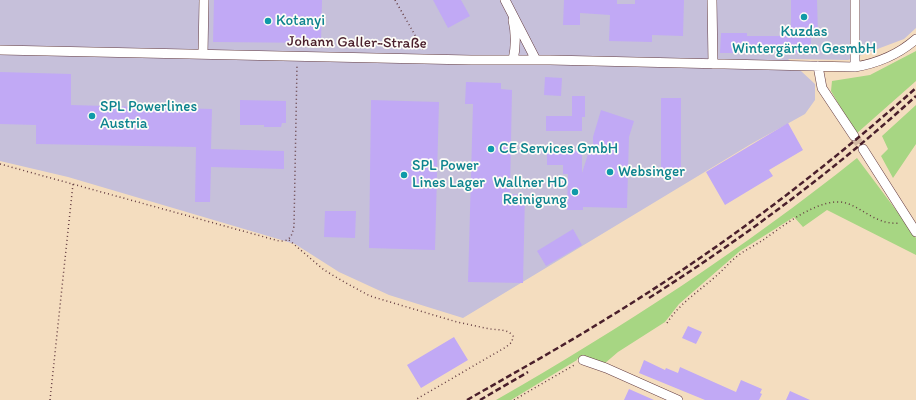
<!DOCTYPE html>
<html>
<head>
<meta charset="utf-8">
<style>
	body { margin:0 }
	canvas { display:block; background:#f4ddbf }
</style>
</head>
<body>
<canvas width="916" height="400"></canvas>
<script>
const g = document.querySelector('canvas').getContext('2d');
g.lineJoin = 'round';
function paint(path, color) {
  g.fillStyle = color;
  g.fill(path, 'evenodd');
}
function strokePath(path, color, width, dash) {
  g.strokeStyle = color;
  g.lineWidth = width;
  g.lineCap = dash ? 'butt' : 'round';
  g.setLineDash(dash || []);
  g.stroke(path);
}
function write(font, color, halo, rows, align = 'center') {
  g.font = font + ' Itim,sans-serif';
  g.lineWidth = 3.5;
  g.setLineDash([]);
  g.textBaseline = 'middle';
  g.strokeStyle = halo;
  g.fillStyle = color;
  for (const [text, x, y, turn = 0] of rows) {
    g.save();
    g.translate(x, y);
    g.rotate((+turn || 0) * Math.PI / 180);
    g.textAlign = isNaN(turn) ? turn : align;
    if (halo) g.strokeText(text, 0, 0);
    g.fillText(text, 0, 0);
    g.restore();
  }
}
const industrial = new Path2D(`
	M0 0H916V28L904 39 848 60 788 59 815 84V100L805 114 751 144 463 318 389 295 339 272 295 244 68 177 0 161Z`);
const green = new Path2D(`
	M916 51V81L856 134 831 91 832 81 870 75Z
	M916 105V144L893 178 881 156 888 149 882 136Z
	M857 158 899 214 916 238V255L827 210 803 227 794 217 740 251 679 304 665 322 618 352 604 364 583 355 577 359V360L511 400H496C622 328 743 249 857 158Z`);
const building = new Path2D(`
	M214 0H322L321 43 213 42Z
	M433 0H461L470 16 448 28Z
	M564 0H617V4H635V0H684L683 36 652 35V42L609 41 610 15 580 13V25H563Z
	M791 0H817L818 34H811V49L808 53H791V51H747V53H720L721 33H747V36H791Z
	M0 72 71 74V105L212 109 211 149 284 151V169L211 167 210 202H195L196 147 36 144V125L0 124Z
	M545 77 562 78 561 96 544 95Z
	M466 82 501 83V89L512 90 510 194 525 195 523 283 468 282 473 104H465Z
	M572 96H585V117H582V131H546V116H572Z
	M661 98H681V178H661Z
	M240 100 286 101V123H282L281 127H264V125H240Z
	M371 100 439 102 435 250 369 248Z
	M601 110 634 121 629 137 627 208 583 207V210H567L568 174H563V165H547V150L582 151V173L589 151H593V137Z
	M788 123 803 150 769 170 773 176 725 205 706 172Z
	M325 211H356L355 238 324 237Z
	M573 229 582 245 546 266 537 251Z
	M688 326 702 332 696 344 682 338Z
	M454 337 468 360 421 388 407 365Z
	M644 360 665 370 666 368 678 373 680 367 736 392 741 380 762 389 760 393 762 394 759 400H705L639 373Z
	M629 389 654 400H624Z
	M790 391 810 400H786Z`);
const minorTunnel = new Path2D(`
	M854 136 863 149`);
const path = new Path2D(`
	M395 0 424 51
	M0 164 279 241C290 242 292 236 294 226L297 65
	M289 240 324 270 346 283 370 296 457 322 490 329 502 330 509 332 513 336 512 342 506 347 415 400
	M667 323C680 303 698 292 715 277 722 271 728 264 735 258 743 251 754 246 763 240 783 226 811 204 835 202 858 200 872 226 900 223
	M50 400 73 184
	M514 400 576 364`);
const minor = new Path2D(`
	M505 0 536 60
	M712 0 713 64
	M855 0V67
	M0 50 471 60H550L855 67C878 63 899 54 916 39
	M203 54 204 0
	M513 60C516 47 516 33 513 20
	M818 66 822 88 854 136
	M863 149 916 232
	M583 360 606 368 678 400`);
const rail = new Path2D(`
	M649 298C742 239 835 170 916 96
	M467 400C514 373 561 347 606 319 716 252 820 173 916 88
	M480 400 528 372`);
const markers = [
	[804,17,4,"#0f9aa8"],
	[268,21,4,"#0f9aa8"],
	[92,116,4,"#0f9aa8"],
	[491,149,4,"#0f9aa8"],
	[610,172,4,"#0f9aa8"],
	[404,175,4,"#0f9aa8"],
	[575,192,4,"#0f9aa8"]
];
const cultureNames = [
	["Kotanyi",276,21],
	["Kuzdas",804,32,"center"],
	["Wintergärten GesmbH",804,49,"center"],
	["SPL Powerlines",100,107],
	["Austria",100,124],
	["CE Services GmbH",499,149],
	["SPL Power",412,166],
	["Lines Lager",412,183],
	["Websinger",618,172],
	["Wallner HD",567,183,"right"],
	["Reinigung",567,200,"right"]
];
const streetNames = [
	["Johann Galler-Straße",357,43,1]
];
paint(industrial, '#c6c0da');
paint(green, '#a7d683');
paint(building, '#c1a9f5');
strokePath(minorTunnel, '#d2b7a1', 9, [9, 4.5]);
strokePath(minor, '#643c41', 10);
strokePath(path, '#643c41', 1.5, [1, 3]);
strokePath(minor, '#fff', 9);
strokePath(rail, '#4a1f2b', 2.5, [6, 3]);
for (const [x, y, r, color] of markers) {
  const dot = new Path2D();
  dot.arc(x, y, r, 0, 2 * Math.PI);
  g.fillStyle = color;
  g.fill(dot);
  strokePath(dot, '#fdfcf7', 1.5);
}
write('15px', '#0d838f', '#fdfcf7', cultureNames, 'left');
write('15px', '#4a1f2b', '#fdfcf7', streetNames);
</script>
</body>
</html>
